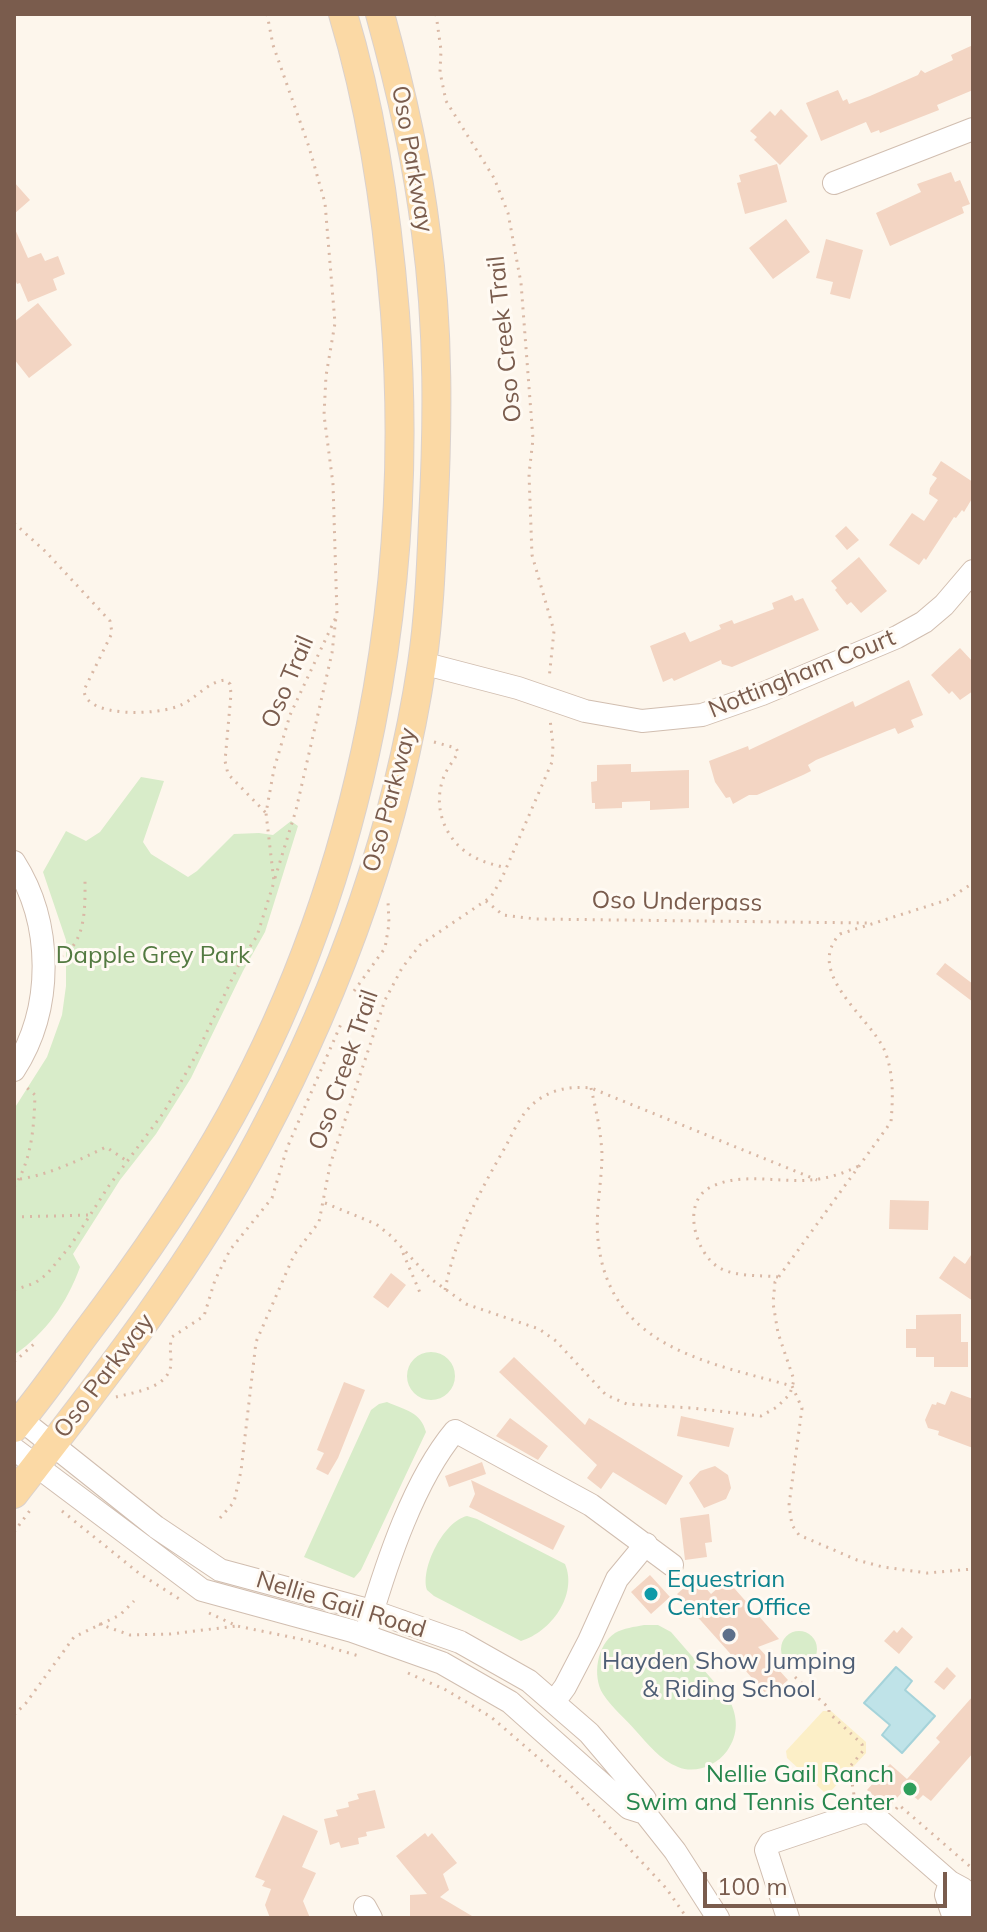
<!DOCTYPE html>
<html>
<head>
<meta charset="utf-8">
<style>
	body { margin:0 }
	#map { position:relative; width:987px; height:1932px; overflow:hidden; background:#fdf6ec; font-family:Mulish,sans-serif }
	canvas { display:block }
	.frame { position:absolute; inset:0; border:16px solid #7a5c4d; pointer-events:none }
	.scale { position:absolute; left:703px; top:1872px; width:244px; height:36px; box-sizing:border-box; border:4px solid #7a5c4d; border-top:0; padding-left:10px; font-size:24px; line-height:28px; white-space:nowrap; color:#7a5c4d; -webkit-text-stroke:6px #fffaf3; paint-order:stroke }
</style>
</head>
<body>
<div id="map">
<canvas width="987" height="1932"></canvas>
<div class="frame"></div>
<div class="scale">100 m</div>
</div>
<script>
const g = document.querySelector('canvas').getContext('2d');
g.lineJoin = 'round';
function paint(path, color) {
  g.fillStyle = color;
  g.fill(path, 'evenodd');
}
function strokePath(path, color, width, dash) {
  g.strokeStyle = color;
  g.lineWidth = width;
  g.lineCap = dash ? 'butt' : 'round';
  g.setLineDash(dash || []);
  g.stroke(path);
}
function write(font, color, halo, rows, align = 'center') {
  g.font = font + ' Mulish,sans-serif';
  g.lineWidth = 6;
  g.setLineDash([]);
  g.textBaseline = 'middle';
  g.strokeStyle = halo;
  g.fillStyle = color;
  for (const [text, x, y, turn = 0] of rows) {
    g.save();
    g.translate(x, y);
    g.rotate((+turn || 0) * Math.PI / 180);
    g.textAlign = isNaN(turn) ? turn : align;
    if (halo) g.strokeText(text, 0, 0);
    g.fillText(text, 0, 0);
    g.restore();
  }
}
const green = new Path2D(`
	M141 777 164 781 143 842 151 854 188 877 197 871 234 834 259 833 273 835 291 821 298 826 265 932 243 971 191 1078 156 1134 120 1180 73 1254 80 1267C67 1303 46 1333 14 1355V1109L47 1057 62 1015 66 986V940L43 872 66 831 86 841 100 832Z
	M407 1376a24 24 0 1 1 48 0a24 24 0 1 1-48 0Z
	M387 1402C405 1410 421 1412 426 1432L361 1570 354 1578 304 1557 371 1410 379 1404Z
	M467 1516 477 1519 565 1564C578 1595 551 1632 521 1641L434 1596 427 1590C420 1568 444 1521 467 1516Z
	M644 1625H658L671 1632 729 1699C738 1717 739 1734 727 1751 716 1766 695 1774 678 1767 660 1760 648 1744 636 1731 626 1719 611 1707 603 1694 592 1676 597 1645 615 1633 624 1628 634 1627 644 1625Z
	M781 1649a18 18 0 1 1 36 0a18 18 0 1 1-36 0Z`);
const sand = new Path2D(`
	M823 1711H831L866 1742V1753L831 1791 824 1792 787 1758 786 1751Z`);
const water = new Path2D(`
	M896 1667 912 1681 905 1690 935 1716 902 1753 882 1735 890 1725 864 1703Z`);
const building = new Path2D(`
	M973 45V90L937 105 939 110 880 133 879 130 871 133 866 122 821 141 806 103 838 90 843 101 847 99 849 104 870 96 918 75 921 70 925 73 953 60 951 55Z
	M781 109 808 136 780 165 754 140 757 137 750 131 770 111 775 116Z
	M777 164 787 202 745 214 737 183 741 182 739 175Z
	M951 172 955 182 960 180 970 204 962 207 964 213 890 246 876 213 921 192 917 184Z
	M14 182 30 200 14 214Z
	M786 219 810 252 773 279 749 248Z
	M14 227 28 258 41 253 45 261 58 256 65 274 53 279 57 290 28 302 20 283 17 284 14 277Z
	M826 239 863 250 850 299 830 294 833 282 816 278Z
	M38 303 72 345 29 378 14 359V322Z
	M941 461 973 482V497L964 512 962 510 956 518 954 517 926 560 924 558 919 565 889 545 912 513 924 521 938 500 929 494 930 488 937 478 932 475Z
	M846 526 859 540 847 550 835 536Z
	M859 557 887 591 861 613 851 602 847 605 835 590 837 588 831 581Z
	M792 595 795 601 803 598 819 630 732 667 722 664 721 660 674 681 672 678 663 682 650 646 685 632 690 642 721 629 719 625 732 620 734 624 774 609 772 603Z
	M960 648 973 662V691L960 700 952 691 949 694 931 675Z
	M909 680 923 715 911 720 914 727 898 734 895 728 887 731 816 760 808 765 811 771 803 775 757 795H749L733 804 730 797 726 798 715 782 709 761 748 746 749 750 853 701 855 707Z
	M631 764V772L689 770V808L650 810V801L622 802V808L595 809V803H592L591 782 597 781V765Z
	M945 963 973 984V1002L936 974Z
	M890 1200 929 1201 928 1230 889 1229Z
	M973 1252V1301L939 1278 954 1256 965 1264Z
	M391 1273 406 1285 388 1308 373 1297Z
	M961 1314V1342H968V1367H934V1357H916V1348H906V1329H916V1315Z
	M514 1357 585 1425 589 1418 683 1476 666 1505 613 1472 601 1489 587 1478 597 1465 499 1372Z
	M344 1382 365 1390 338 1458 328 1475 316 1469 324 1453 317 1450Z
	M951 1391 973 1399V1448L938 1435 939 1431 928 1428 925 1420 932 1404 936 1405 937 1402 945 1405Z
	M681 1416 734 1428 729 1447 677 1436Z
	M510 1418 548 1446 538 1460 496 1436Z
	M482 1462 486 1474 449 1487 445 1476Z
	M715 1466 728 1475 731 1488 726 1499 704 1508 689 1483 700 1471Z
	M471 1480 565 1526 553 1550 469 1507 475 1494Z
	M709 1514 712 1542 705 1543 707 1557 685 1560 680 1518Z
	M650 1575 670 1597 651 1614 631 1592Z
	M696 1577 711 1594 727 1580 779 1639 758 1647 788 1680 769 1697 677 1594Z
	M902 1627 913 1637 899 1654 884 1641 894 1630 897 1633Z
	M947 1667 956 1676 944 1690 934 1682Z
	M973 1696V1753L931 1801 923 1795 918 1800 905 1789 888 1808 867 1790 890 1764 907 1779 940 1742 936 1738Z
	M375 1790 385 1828 366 1832 367 1836 358 1838 359 1844 341 1848 339 1842 330 1845 324 1819 338 1816 336 1810 349 1807 348 1802 359 1799 357 1794Z
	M283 1815 318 1831 302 1867 316 1873 303 1901 310 1918H270L265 1905 271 1889 262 1886 265 1881 255 1877Z
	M425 1833 428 1837 432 1833 457 1863 443 1874 449 1890 440 1897 472 1916 410 1918V1895L427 1894 396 1856Z`);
const path = new Path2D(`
	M436 14 441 50 440 72 446 101 494 178 508 213 521 283 533 439 529 474 532 555 554 631 549 679
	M14 523 46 552 110 621 112 633 84 690C85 719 161 715 181 705 195 699 209 681 225 680L230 684 231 694 225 761 228 774 266 813
	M434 742 456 748 458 752C454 761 446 769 443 779 432 810 447 844 476 858 485 863 496 865 506 868
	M275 878 296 810 332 653 336 617
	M486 901 503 915 536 919 868 923
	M61 956C87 943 85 903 85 879
	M354 991 385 948 389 924 388 901
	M591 1088C596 1110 601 1132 602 1154 602 1182 595 1212 598 1240 609 1347 706 1362 792 1386L802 1408 789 1505 792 1525 799 1535 857 1560 883 1567 927 1573 973 1569
	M20 1179C51 1174 77 1161 106 1147L127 1161
	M14 1187C32 1160 34 1126 35 1095L25 1086
	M325 1203 376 1224 391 1236 431 1279 466 1304 539 1329 556 1341 606 1395 627 1404 692 1408 761 1416 777 1407 790 1394 794 1380 778 1333 773 1303 775 1282 891 1122C893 1097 894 1073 884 1049 868 1016 804 972 840 934L947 900 973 883
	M14 1217 90 1215
	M403 1253 421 1295
	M778 1277C760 1275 734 1277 718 1267 696 1253 681 1204 709 1188 742 1170 783 1185 818 1179 833 1177 846 1172 859 1166
	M14 1290 35 1283 47 1274 71 1245 108 1187 164 1112 195 1057 240 962 257 936 274 882 266 813 274 769 290 715 337 615 333 484 324 415 326 376 335 323 325 203 309 147 273 45 267 14
	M445 1290C455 1237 480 1191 507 1144 514 1130 522 1113 534 1103 551 1089 570 1086 591 1088L817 1180
	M14 1362 34 1344
	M116 1397C135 1392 170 1388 171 1363 171 1353 169 1346 172 1337L204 1316 215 1280 230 1250 272 1198 287 1148 341 1024
	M62 1511 140 1574 181 1600
	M220 1518 234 1502 241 1471 256 1342 294 1255 319 1222 330 1165 385 1000 402 968 420 945 491 897 502 878 552 762 553 745 550 719
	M14 1532 31 1509
	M209 1613 237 1626 305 1640 359 1656
	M99 1624 130 1635 170 1634 237 1626
	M408 1673 446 1690 491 1717 570 1785 666 1888 687 1918
	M795 1677 829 1708V1713L862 1744 863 1751 847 1770 851 1776 854 1795
	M14 1715 26 1703 74 1637 120 1615 134 1601
	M896 1809 899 1805 973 1869`);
const minor = new Path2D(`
	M834 183 973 129
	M422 663 518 688 585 711 642 721 702 715 762 694 897 637 924 622 944 605 973 571
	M14 862C53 923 54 1008 14 1070
	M14 1414 156 1527 220 1570 372 1611 460 1642 529 1681 589 1733 645 1799V1813
	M14 1449 202 1590 352 1631 442 1663 510 1702 629 1808 645 1813 675 1851 718 1918
	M369 1623C387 1562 414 1480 455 1431L591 1505 672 1565
	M554 1702 565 1687 589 1641 617 1579 646 1544
	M950 1882 946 1895 954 1918
	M365 1907 371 1918
	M788 1918 766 1850 770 1843 862 1812 871 1813 950 1882 963 1889 973 1916`);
const major = new Path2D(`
	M14 1428C39 1399 61 1367 83 1337 137 1266 188 1193 231 1115 364 872 416 588 395 313 387 213 372 110 343 14
	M14 1494C102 1381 192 1267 260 1139 338 992 397 830 422 664 429 617 431 568 433 521 438 425 439 328 426 233 417 159 400 86 380 14`);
const markers = [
	[651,1594,8,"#0f9aa8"],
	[729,1635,8,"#5c6f8a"],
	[910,1789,8,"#2e9e5b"]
];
const streetNames = [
	["Oso Parkway",412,159,80],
	["Oso Creek Trail",505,339,-96],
	["Nottingham Court",802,674,-22],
	["Oso Trail",288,682,-67],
	["Oso Parkway",390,800,-75],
	["Oso Underpass",677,902,1],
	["Oso Creek Trail",344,1070,-71],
	["Oso Parkway",104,1376,-53],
	["Nellie Gail Road",341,1605,17]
];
const parkNames = [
	["Dapple Grey Park",153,956]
];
const cultureNames = [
	["Equestrian",667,1580],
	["Center Office",667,1608]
];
const serviceNames = [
	["Hayden Show Jumping",729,1662],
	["& Riding School",729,1690]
];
const leisureNames = [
	["Nellie Gail Ranch",894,1775],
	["Swim and Tennis Center",894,1803]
];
paint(green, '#d8ecc9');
paint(sand, '#fcefc7');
paint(water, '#bfe3e8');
strokePath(water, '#a5d3da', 2);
paint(building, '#f3d5c3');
strokePath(minor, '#d1beb0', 24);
strokePath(major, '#dad1cd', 30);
strokePath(path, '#d9b8a5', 3, [2, 6]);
strokePath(minor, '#fff', 22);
strokePath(major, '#fbd9a5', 28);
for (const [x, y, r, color] of markers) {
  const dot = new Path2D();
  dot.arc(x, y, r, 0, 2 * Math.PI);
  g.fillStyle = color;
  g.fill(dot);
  strokePath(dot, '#fffaf3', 3);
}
write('24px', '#7a5c4d', '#fffaf3', streetNames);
write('24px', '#537a41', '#fffaf3', parkNames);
write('24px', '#0d838f', '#fffaf3', cultureNames, 'left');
write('24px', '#4e5e75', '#fffaf3', serviceNames);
write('24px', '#27864d', '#fffaf3', leisureNames, 'right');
</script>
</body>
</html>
